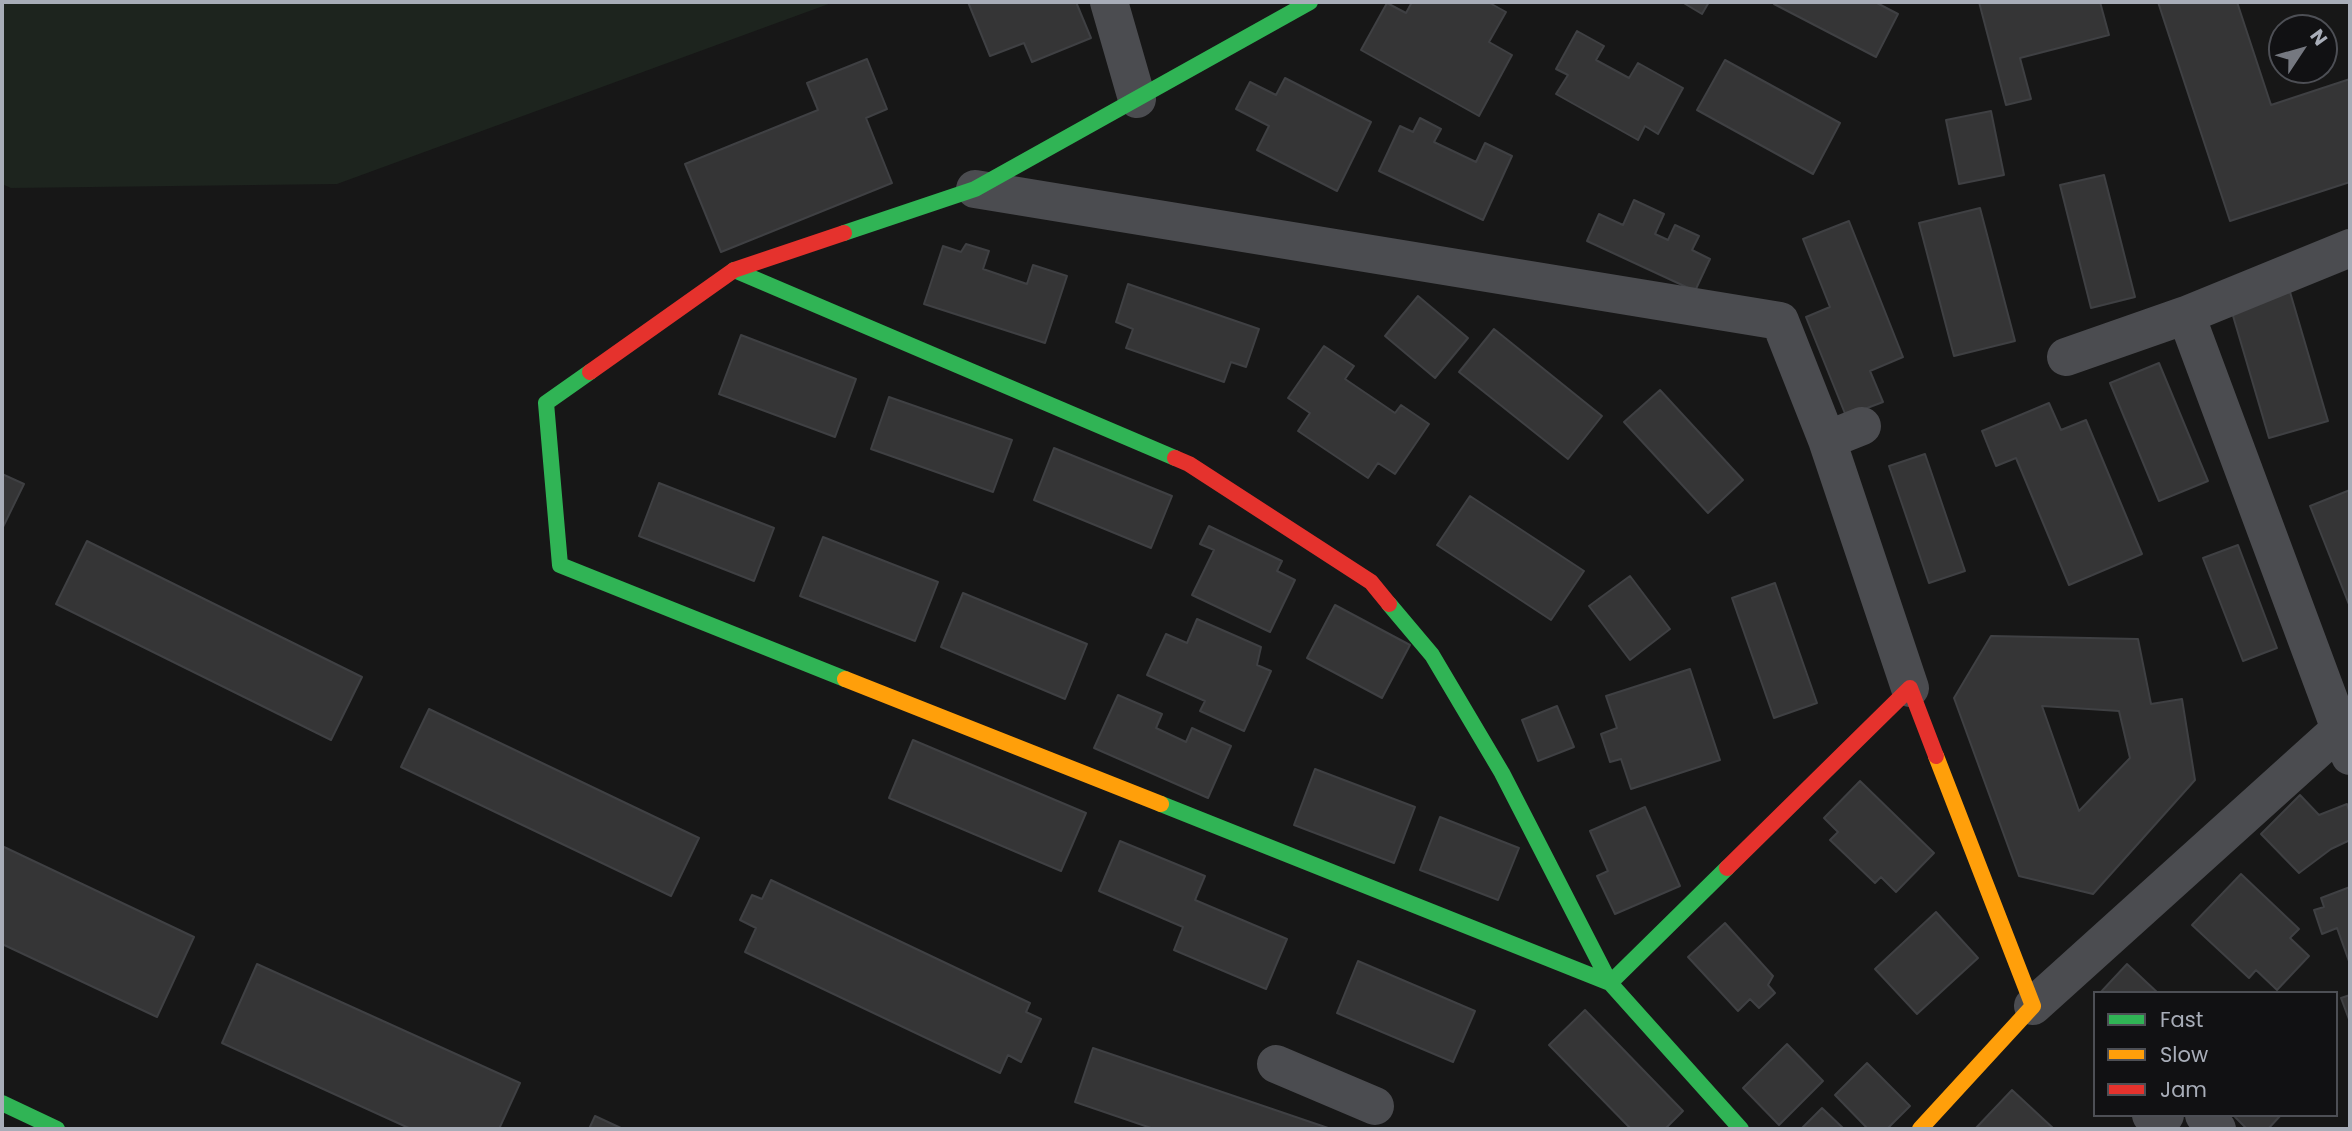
<!DOCTYPE html>
<html>
<head>
<meta charset="utf-8">
<style>
	body { margin:0 }
	#map { position:relative; width:2352px; height:1131px; overflow:hidden; background:#171717; font-family:Poppins,sans-serif }
	canvas { display:block }
	.frame { position:absolute; inset:0; border:4px solid #a8adb8; pointer-events:none }
	.legend { position:absolute; left:2093px; top:991px; width:245px; height:126px; box-sizing:border-box; background:#111113; border:2px solid #4d4f55; margin:0; padding:9px 12px; list-style:none; font-size:21px; color:#a8adb8 }
	.legend li { display:flex; align-items:center; gap:14px; height:35px }
	.legend b { width:35px; border:2px solid #4d4f55 }
	.north { position:absolute; left:2268px; top:14px; width:70px; height:70px; box-sizing:border-box; background:#111113; border:2px solid #4d4f55; border-radius:50%; rotate:54deg; font-size:19px; font-weight:700; line-height:28px; text-align:center; color:#a8adb8 }
	.north::after { content:''; display:block; margin:auto; width:24px; height:32px; background:#757880; clip-path:polygon(50% 0,100% 100%,50% 72%,0 100%) }
</style>
</head>
<body>
<div id="map">
<canvas width="2352" height="1131"></canvas>
<div class="frame"></div>
<ul class="legend">
<li><b style="height:9px;background:#30b455"></b>Fast</li>
<li><b style="height:9px;background:#ff9f0a"></b>Slow</li>
<li><b style="height:9px;background:#e5322d"></b>Jam</li>
</ul>
<div class="north">N</div>
</div>
<script>
const g = document.querySelector('canvas').getContext('2d');
g.lineJoin = 'round';
function paint(path, color) {
  g.fillStyle = color;
  g.fill(path, 'evenodd');
}
function strokePath(path, color, width, dash) {
  g.strokeStyle = color;
  g.lineWidth = width;
  g.lineCap = dash ? 'butt' : 'round';
  g.setLineDash(dash || []);
  g.stroke(path);
}
const green = new Path2D(`
	M2 2H834L337 184 11 188 2 184Z`);
const building = new Path2D(`
	M968 2H1076L1091 38 1032 62 1024 43 990 56Z
	M1412 2H1488L1506 12 1489 42 1512 55 1479 116 1361 50 1387 3 1406 13Z
	M1682 2H1709L1702 14Z
	M1775 2H1875L1898 14 1876 57 1774 4Z
	M1979 2H2100L2109 35 2020 58 2031 99 2006 105Z
	M2158 2H2237L2271 105 2350 79V182L2230 221Z
	M1577 31 1604 46 1596 60 1629 78 1638 63 1683 88 1658 134 1645 126 1638 140 1556 94 1568 75 1556 69Z
	M867 59 887 109 866 118 892 183 721 252 685 164 818 110 807 83Z
	M1725 60 1840 123 1813 174 1697 110Z
	M1285 78 1371 122 1337 191 1257 150 1269 126 1236 109 1250 82 1276 95Z
	M1991 111 2004 175 1959 184 1946 120Z
	M1420 118 1441 129 1434 142 1476 162 1485 143 1512 156 1483 220 1379 171 1400 126 1413 132Z
	M2104 175 2135 297 2091 308 2060 185Z
	M1634 200 1664 214 1655 234 1668 240 1675 225 1699 236 1692 250 1710 259 1695 291 1587 241 1599 214 1623 225Z
	M1980 208 2015 341 1954 356 1919 223Z
	M1849 221 1903 357 1870 371 1883 402 1846 416 1806 317 1830 307 1803 239Z
	M966 244 989 251 983 269 1027 284 1033 265 1067 276 1045 343 924 304 943 246 961 252Z
	M1128 284 1259 329 1246 367 1231 362 1224 382 1126 348 1133 329 1116 322Z
	M2290 292 2328 421 2269 438 2231 309Z
	M1418 296 1468 338 1435 378 1385 336Z
	M1494 329 1602 416 1568 459 1459 372Z
	M741 335 856 379 835 437 719 394Z
	M1324 346 1354 366 1345 379 1395 413 1401 405 1429 424 1395 474 1378 463 1368 478 1298 431 1310 413 1288 398Z
	M2159 363 2208 481 2159 501 2110 383Z
	M1660 390 1743 480 1708 513 1624 422Z
	M889 397 1012 440 993 492 871 449Z
	M2049 403 2061 430 2086 420 2142 554 2069 585 2016 458 1996 466 1982 431Z
	M1054 448 1172 496 1151 548 1034 500Z
	M1925 454 1965 571 1929 583 1889 466Z
	M2 474 24 484 2 529Z
	M659 483 774 528 754 581 639 536Z
	M2350 490V607L2310 506Z
	M1470 496 1584 571 1551 620 1437 545Z
	M1209 526 1282 561 1277 571 1295 580 1270 632 1192 595 1214 550 1200 544Z
	M823 537 938 582 915 641 800 596Z
	M87 541 362 677 331 740 56 604Z
	M2238 545 2277 648 2243 661 2203 558Z
	M1630 576 1670 629 1630 660 1589 606Z
	M1775 583 1817 703 1774 718 1732 598Z
	M963 593 1087 644 1065 699 941 647Z
	M1335 605 1410 645 1382 698 1307 658Z
	M1197 619 1261 647 1257 665 1271 671 1244 731 1200 711 1205 701 1147 675 1166 634 1187 643Z
	M1991 636 2138 639 2151 704 2182 699 2195 780 2093 894 2019 876 1954 698ZM2042 706 2119 711 2130 758 2079 811Z
	M1690 669 1720 760 1631 789 1621 759 1610 762 1601 734 1617 728 1606 696Z
	M1118 695 1162 714 1156 728 1186 742 1192 728 1231 746 1208 798 1094 748Z
	M1557 706 1574 747 1538 761 1522 720Z
	M429 709 699 838 671 896 401 767Z
	M913 740 1086 813 1061 871 889 798Z
	M1315 769 1415 807 1394 863 1294 825Z
	M1860 781 1934 853 1896 892 1881 877 1875 883 1830 840 1838 832 1824 818Z
	M2300 795 2319 815 2347 804 2350 814V840L2331 849 2299 873 2261 834Z
	M1645 807 1680 886 1615 914 1597 876 1608 871 1590 831Z
	M1440 817 1519 848 1498 900 1420 870Z
	M1120 841 1205 876 1195 900 1287 939 1266 989 1174 950 1183 927 1099 891Z
	M2 846 194 937 157 1017 2 944Z
	M2241 874 2299 929 2290 938 2309 956 2277 990 2256 970 2249 978 2192 925Z
	M771 880 1030 1003 1026 1012 1041 1019 1021 1062 1008 1055 1000 1073 745 952 756 928 740 920 752 895 762 899Z
	M2350 887V964L2337 928 2322 934 2314 910 2324 907 2321 898Z
	M1936 912 1978 958 1917 1014 1875 969Z
	M1725 923 1773 976 1768 985 1775 993 1759 1008 1750 999 1738 1011 1688 957Z
	M1358 961 1475 1011 1453 1062 1337 1013Z
	M257 964 520 1083 499 1129H411L222 1043Z
	M2127 964 2158 993H2100Z
	M2350 995V1022L2341 998Z
	M1585 1010 1683 1111 1665 1129H1631L1549 1045Z
	M1787 1044 1823 1081 1779 1125 1743 1088Z
	M1093 1048 1331 1129H1154L1075 1102Z
	M1867 1063 1910 1106 1887 1129H1868L1835 1095Z
	M2012 1090 2054 1129H1975Z
	M1822 1108 1844 1129H1801Z
	M2233 1115H2281L2268 1129H2247Z
	M595 1116 623 1129H589Z`);
const street = new Path2D(`
	M1109 2 1137 99
	M975 189 1780 321 1827 440 1910 688
	M2350 248 2186 315 2350 756
	M2066 357 2186 315
	M1827 440 1862 426
	M2033 1006 2340 729
	M1276 1064 1375 1106
	M2151 1115 2159 1121 2165 1115
	M2204 1115 2217 1129`);
const fast = new Path2D(`
	M844 233 975 189 1310 2
	M734 270 1175 458
	M590 372 546 403 560 565 845 679
	M1389 604 1432 655 1502 773 1610 983 1727 868
	M1161 804 1610 983 1741 1129
	M2 1103 57 1129`);
const slow = new Path2D(`
	M845 679 1161 804
	M1920 1129 2033 1006 1936 756`);
const jam = new Path2D(`
	M590 372 734 270 844 233
	M1175 458 1189 464 1371 582 1389 604
	M1727 868 1910 688 1936 756`);
paint(green, '#1d241e');
paint(building, '#353536');
strokePath(building, '#3f4043', 2);
strokePath(street, '#4b4c50', 38);
strokePath(fast, '#30b455', 16);
strokePath(slow, '#ff9f0a', 16);
strokePath(jam, '#e5322d', 16);
</script>
</body>
</html>
